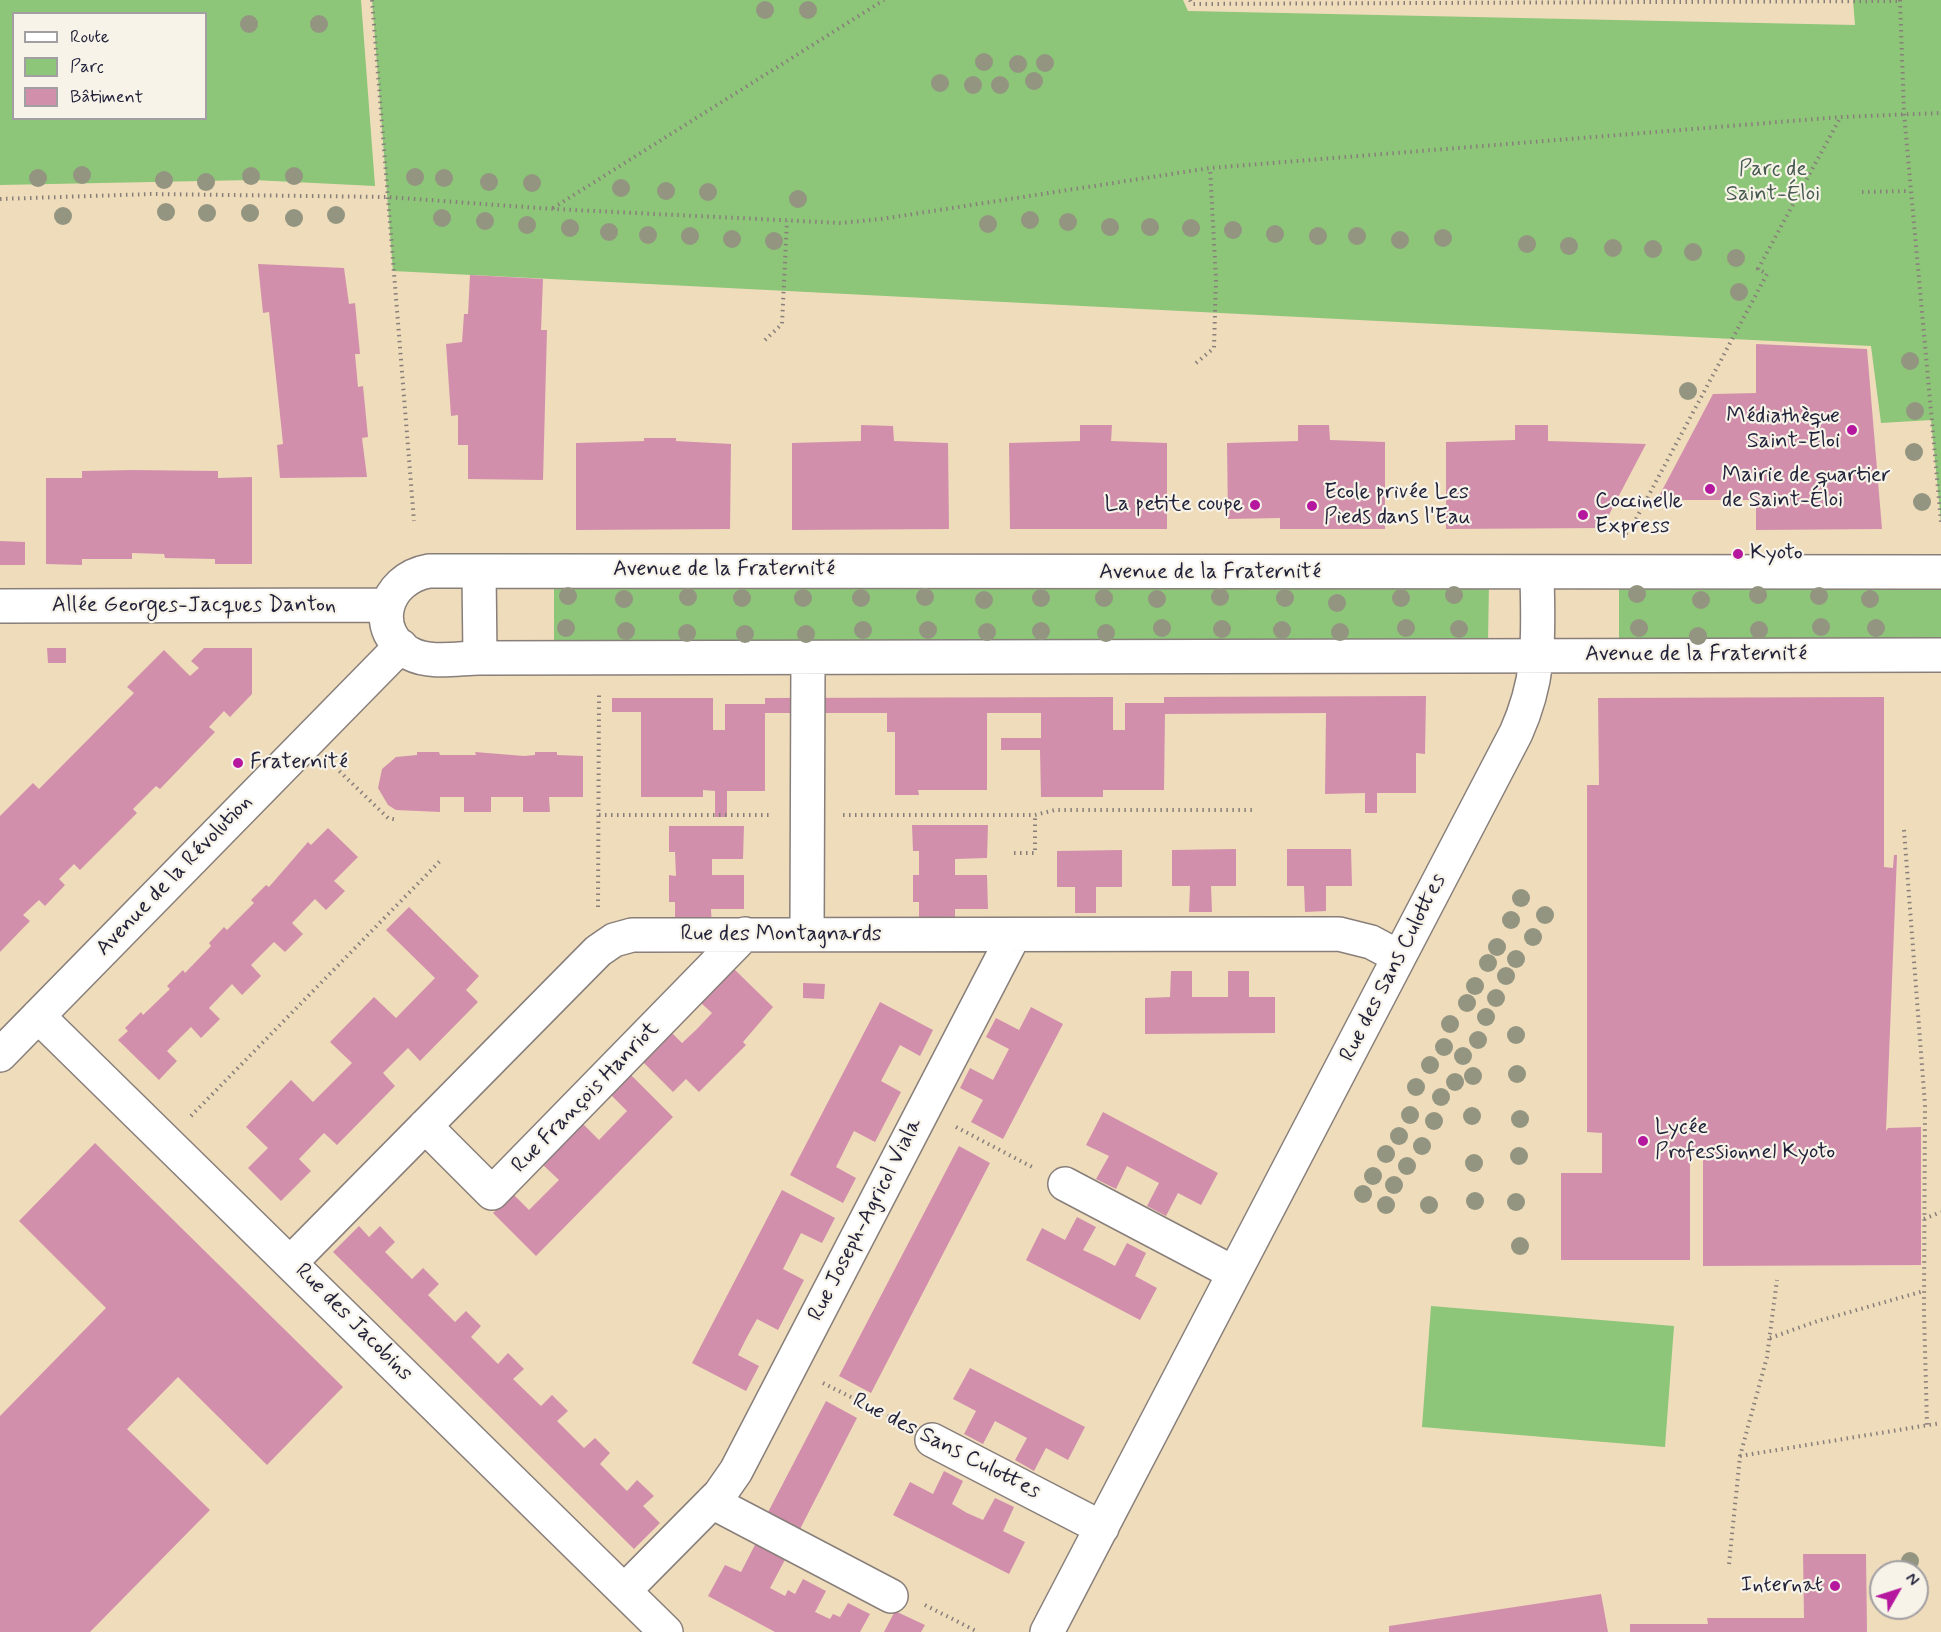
<!DOCTYPE html>
<html>
<head>
<meta charset="utf-8">
<style>
	body { margin:0 }
	#map { position:relative; width:1941px; height:1632px; overflow:hidden; background:#efdcbb; font-family:Mynerve,sans-serif }
	canvas { display:block }
	.legend { position:absolute; left:12px; top:12px; width:195px; height:108px; box-sizing:border-box; background:#f7f3e8; border:2px solid #a29fa3; margin:0; padding:8px 10px; list-style:none; font-size:18px; color:#22223b }
	.legend li { display:flex; align-items:center; gap:12px; height:30px }
	.legend b { width:30px; border:2px solid #a29fa3 }
	.north { position:absolute; left:1869px; top:1560px; width:60px; height:60px; box-sizing:border-box; background:#f7f3e8; border:2px solid #a29fa3; border-radius:50%; rotate:51deg; font-size:16px; font-weight:700; line-height:24px; text-align:center; color:#22223b }
	.north::after { content:''; display:block; margin:auto; width:21px; height:27px; background:#b5179e; clip-path:polygon(50% 0,100% 100%,50% 72%,0 100%) }
</style>
</head>
<body>
<div id="map">
<canvas width="1941" height="1632"></canvas>
<ul class="legend">
<li><b style="height:8px;background:#fff"></b>Route</li>
<li><b style="height:16px;background:#8dc679"></b>Parc</li>
<li><b style="height:16px;background:#d28fac"></b>Bâtiment</li>
</ul>
<div class="north">N</div>
</div>
<script>
const g = document.querySelector('canvas').getContext('2d');
g.lineJoin = 'round';
function paint(path, color) {
  g.fillStyle = color;
  g.fill(path, 'evenodd');
}
function strokePath(path, color, width, dash) {
  g.strokeStyle = color;
  g.lineWidth = width;
  g.lineCap = dash ? 'butt' : 'round';
  g.setLineDash(dash || []);
  g.stroke(path);
}
function write(font, color, halo, rows, align = 'center') {
  g.font = font + ' Mynerve,sans-serif';
  g.lineWidth = 4.5;
  g.setLineDash([]);
  g.textBaseline = 'middle';
  g.strokeStyle = halo;
  g.fillStyle = color;
  for (const [text, x, y, turn = 0] of rows) {
    g.save();
    g.translate(x, y);
    g.rotate((+turn || 0) * Math.PI / 180);
    g.textAlign = isNaN(turn) ? turn : align;
    if (halo) g.strokeText(text, 0, 0);
    g.fillText(text, 0, 0);
    g.restore();
  }
}
const green = new Path2D(`
	M0 0H361L375 186 253 180 0 185ZM14 14H206V118H14Z
	M372 0H1183L1188 11 1855 25 1853 0H1941V522L1931 420 1881 423 1871 346 393 271Z
	M1489 583 1488 642 554 643V585Z
	M1941 584V641H1619V585Z
	M1431 1306 1674 1326 1665 1447 1422 1427Z`);
const building = new Path2D(`
	M258 264 344 268 349 304 355 303 360 354H355L358 387 363 386 368 437 362 438 367 477 280 478 277 445 283 444 281 424 269 312 263 313Z
	M470 275 543 279 541 330H547L543 480 468 479V445H458V415L451 416 446 344 462 342 464 314H468Z
	M1756 344 1867 349 1882 529 1756 530V500H1657L1713 394 1756 393Z
	M861 425 893 426 894 441 948 443 949 529 792 530V443L861 441Z
	M1080 425H1112L1111 441 1167 443V529H1010L1009 443 1080 441Z
	M1298 425H1329L1330 440 1385 442V529H1280V518L1228 519 1227 443 1298 441Z
	M1515 425H1548V441L1646 444 1602 528 1446 529V442L1515 440Z
	M644 438H676V441L731 444 730 529 576 530V443L644 441Z
	M133 470 218 471V478L252 477V564H215V559L165 558 164 554 132 553V559H82V565L46 564V478H82V471Z
	M0 541 25 542V565H0Z
	M47 648H66V663H48Z
	M204 648H252V694L230 717 224 711 209 727 215 732 160 789 156 786 133 809 137 813 80 870 74 864 59 879 65 885 45 906 39 900 23 915 30 921 0 952V816L33 783 39 789 134 693 127 687 164 650 190 676 199 668 191 661Z
	M1426 696 1425 754 1416 753V793H1377V813H1365V793L1325 794 1326 713 1165 714 1164 790H1103V797H1041L1040 750H1001V738H1041V713H987V790H918L919 795H895V732H887V713H765V791H727V817H715V791L703 790V797H641V712H612V698H713V730H725V704H765V698L1113 697V730H1125V703H1164V697Z
	M1884 697V867L1893 868 1894 855H1897L1886 1131 1888 1128 1921 1127V1265L1703 1266V1148H1690V1260H1561V1173H1602V1133L1587 1132V785H1599L1598 698Z
	M417 752H439L440 755H476L475 752 524 756 535 755V752H557V755L583 756V797H549L550 812H523V797H491V812H464V797H440V812L396 810 388 805 378 788 382 769 396 757 417 755Z
	M912 825H988L987 858 955 859V875H987L988 909H955V927H919V902H913V875H919V851H913Z
	M669 826H744L743 859H712V875H744V909H711L712 927H675V902H669V875L676 876 675 852H669Z
	M328 828 358 857 334 881 345 891 326 910 315 899 292 923 303 934 285 952 274 942 251 965 261 976 242 995 232 984 209 1008 220 1019 201 1038 191 1027 167 1051 177 1061 159 1080 118 1040 128 1031 125 1028 141 1012 143 1015 170 989 167 986 183 970 185 973 211 946 209 943 224 927 227 930 254 903 251 900 266 885 269 887 308 842 311 845Z
	M1236 849V886H1211L1212 912H1189L1190 886H1172V850Z
	M1287 849H1351L1352 886H1326V911L1305 912 1304 886H1287Z
	M1122 850V887H1096V913H1075V887H1057V851Z
	M409 907 479 976 466 990 478 1002 420 1061 408 1048 383 1073 395 1086 337 1145 324 1133 299 1159 311 1171 281 1201 248 1168 268 1148 246 1127 291 1080 313 1102 352 1063 330 1042 374 997 396 1018 435 978 386 930Z
	M734 969 773 1007 743 1042 746 1045 699 1092 686 1079 673 1092 643 1062 672 1033 682 1043 697 1029 712 1013 701 1003Z
	M1171 971H1192V997H1228V971H1249V997H1275V1033L1145 1034V998L1170 997Z
	M803 983 825 984 824 999 803 998Z
	M880 1002 933 1030 920 1056 900 1045 881 1081 901 1092 875 1142 854 1131 836 1167 856 1178 843 1203 790 1175Z
	M1031 1007 1063 1024 1003 1139 971 1122 983 1100 960 1088 970 1068 993 1080 1009 1049 986 1037 996 1018 1019 1030Z
	M631 1075 673 1117 536 1256 493 1213 513 1194 529 1210 559 1180 542 1164 582 1123 599 1140 627 1111 610 1094Z
	M1103 1112 1218 1173 1201 1205 1178 1193 1166 1216 1147 1206 1159 1183 1127 1166 1116 1189 1096 1179 1109 1156 1086 1145Z
	M95 1143 343 1387 267 1465 178 1377 127 1429 210 1510 90 1632H0V1416L106 1308 19 1221Z
	M959 1146 990 1163 871 1393 839 1376Z
	M782 1190 835 1218 822 1243 801 1233 783 1269 804 1280 778 1330 757 1319 747 1337 738 1355 759 1366 746 1391 692 1363Z
	M1077 1217 1096 1227 1083 1250 1100 1258 1115 1266 1127 1243 1146 1253 1135 1276 1157 1288 1140 1320 1026 1260 1042 1228 1065 1240Z
	M359 1226 369 1237 380 1226 395 1242 385 1252 412 1279 423 1268 439 1284 428 1295 455 1322 466 1311 481 1326 471 1337 498 1364 508 1353 524 1369 513 1379 541 1406 552 1395 568 1411 557 1421 584 1448 595 1438 610 1453 600 1464 627 1491 637 1480 654 1496 643 1506 660 1523 634 1549 333 1252Z
	M970 1368 1085 1427 1068 1460 1046 1448 1034 1471 1015 1460 1027 1438 995 1421 983 1444 964 1434 976 1411 953 1399Z
	M826 1401 857 1418 798 1533 766 1516Z
	M944 1471 963 1481 952 1504 967 1513 983 1520 995 1498 1014 1507 1003 1531 1025 1542 1009 1574 893 1515 910 1482 933 1494Z
	M758 1539 788 1554 770 1588 785 1596 788 1590 795 1594 803 1579 826 1591 815 1612 830 1619 833 1614 840 1617 848 1603 870 1614 860 1632H775L708 1596 725 1565 741 1572Z
	M1803 1554H1866L1867 1632H1630V1624H1708L1707 1618H1804Z
	M1601 1594 1608 1632H1389V1626Z
	M895 1611 925 1625 921 1632H884Z`);
const path = new Path2D(`
	M372 0 414 521
	M1190 0 1192 4 1900 1
	M1900 0 1904 113 1941 522
	M1862 192 1910 191
	M0 199 151 194 387 197 553 209 841 223 881 219 1210 168 1841 117 1941 113
	M553 208 884 0
	M765 340 782 324 787 221
	M1196 363 1214 348 1216 279 1210 168
	M1626 533 1629 532 1767 274 1758 269 1840 118
	M335 767 388 818 398 820
	M599 815H772
	M843 815H1035L1055 810H1255
	M1904 830 1925 1105 1924 1311 1927 1425
	M1014 853H1035V815
	M598 907 599 695
	M191 1116 440 861
	M956 1127 1034 1168
	M1924 1219 1941 1212
	M1770 1338 1818 1321 1924 1291
	M823 1383 902 1423
	M1740 1456 1941 1423
	M1729 1564 1740 1456 1767 1357 1777 1280
	M925 1605 978 1632`);
const minor = new Path2D(`
	M429 571H479L480 658C460 658 430 664 411 654 370 633 383 579 429 571Z
	M479 571 1941 572
	M0 606 387 605
	M480 658 1941 655
	M807 934 808 657
	M38 1016 666 1632
	M0 1055 401 646
	M425 1126 492 1193 745 934
	M1065 1184 1234 1273
	M291 1262 598 951 614 940 632 935 1339 934 1371 942 1399 957
	M932 1440 1102 1528
	M712 1502 891 1596
	M624 1591 720 1494 736 1471 1014 935
	M1047 1632 1516 733C1542 675 1538 634 1537 573`);
const trees = [
	[765,10],
	[808,10],
	[249,24],
	[319,24],
	[984,62],
	[1045,63],
	[1018,64],
	[1034,81],
	[940,83],
	[973,85],
	[1000,85],
	[82,175],
	[251,176],
	[294,176],
	[415,177],
	[38,178],
	[444,178],
	[164,180],
	[206,182],
	[489,182],
	[532,183],
	[621,188],
	[666,191],
	[708,192],
	[798,199],
	[166,212],
	[207,213],
	[250,213],
	[336,215],
	[63,216],
	[294,218],
	[442,218],
	[1030,220],
	[485,221],
	[1068,222],
	[988,224],
	[527,225],
	[1110,227],
	[1150,227],
	[570,228],
	[1191,228],
	[1233,230],
	[609,232],
	[1275,234],
	[648,235],
	[690,236],
	[1318,236],
	[1357,236],
	[1443,238],
	[732,239],
	[1400,240],
	[774,241],
	[1527,244],
	[1569,246],
	[1613,248],
	[1653,249],
	[1693,252],
	[1736,258],
	[1739,292],
	[1910,361],
	[1688,391],
	[1915,411],
	[1914,452],
	[1922,502],
	[1637,594],
	[1454,595],
	[1758,595],
	[568,596],
	[1819,596],
	[688,597],
	[925,597],
	[1220,597],
	[742,598],
	[803,598],
	[861,598],
	[1041,598],
	[1104,598],
	[1285,598],
	[1401,598],
	[624,599],
	[1157,599],
	[1870,599],
	[984,600],
	[1701,600],
	[1337,603],
	[1821,627],
	[566,628],
	[1162,628],
	[1406,628],
	[1639,628],
	[1876,628],
	[1222,629],
	[1459,629],
	[863,630],
	[928,630],
	[1282,630],
	[1759,630],
	[626,631],
	[1041,631],
	[987,632],
	[1340,632],
	[687,633],
	[1106,633],
	[745,634],
	[806,634],
	[1698,636],
	[1521,898],
	[1545,915],
	[1511,920],
	[1533,937],
	[1497,947],
	[1516,959],
	[1488,963],
	[1506,976],
	[1475,986],
	[1496,998],
	[1467,1003],
	[1486,1017],
	[1450,1024],
	[1516,1035],
	[1478,1040],
	[1444,1047],
	[1463,1056],
	[1430,1065],
	[1517,1074],
	[1473,1076],
	[1455,1082],
	[1416,1087],
	[1441,1097],
	[1410,1115],
	[1472,1116],
	[1520,1119],
	[1434,1121],
	[1399,1136],
	[1422,1146],
	[1386,1154],
	[1519,1156],
	[1474,1163],
	[1407,1166],
	[1373,1176],
	[1394,1185],
	[1363,1194],
	[1475,1201],
	[1516,1202],
	[1386,1205],
	[1429,1205],
	[1520,1246],
	[1910,1561]
];
const markers = [
	[1852,430,6,"#b5179e"],
	[1710,489,6,"#b5179e"],
	[1255,505,6,"#b5179e"],
	[1312,506,6,"#b5179e"],
	[1583,515,6,"#b5179e"],
	[1738,554,6,"#b5179e"],
	[238,763,6,"#b5179e"],
	[1643,1141,6,"#b5179e"],
	[1835,1586,6,"#b5179e"]
];
const parkNames = [
	["Parc de",1773,170],
	["Saint-Éloi",1773,195]
];
const poiNames = [
	["Médiathèque",1840,417,"right"],
	["Saint-Eloi",1840,442,"right"],
	["Mairie de quartier",1722,476],
	["de Saint-Éloi",1722,501],
	["Ecole privée Les",1324,493],
	["Pieds dans l'Eau",1324,518],
	["Coccinelle",1595,502],
	["Express",1595,527],
	["La petite coupe",1243,505,"right"],
	["Kyoto",1750,554],
	["Fraternité",250,763],
	["Lycée",1655,1128],
	["Professionnel Kyoto",1655,1153],
	["Internat",1823,1586,"right"]
];
const streetNames = [
	["Avenue de la Fraternité",724,570],
	["Avenue de la Fraternité",1210,573],
	["Allée Georges-Jacques Danton",194,606],
	["Avenue de la Fraternité",1696,655],
	["Avenue de la Révolution",175,876,-46],
	["Rue des Montagnards",781,935],
	["Rue des Sans Culottes",1394,968,-63],
	["Rue François Hanriot",586,1098,-46],
	["Rue Joseph-Agricol Viala",866,1220,-63],
	["Rue des Jacobins",353,1323,45],
	["Rue des Sans Culottes",946,1447,27]
];
paint(green, '#8dc679');
paint(building, '#d28fac');
strokePath(minor, '#887f7b', 36);
strokePath(path, '#887f7b', 4, [1.5, 4.5]);
strokePath(minor, '#fff', 33);
g.fillStyle = '#939581';
for (const [x, y] of trees) {
  g.beginPath();
  g.arc(x, y, 9, 0, 2 * Math.PI);
  g.fill();
}
for (const [x, y, r, color] of markers) {
  const dot = new Path2D();
  dot.arc(x, y, r, 0, 2 * Math.PI);
  g.fillStyle = color;
  g.fill(dot);
  strokePath(dot, '#f7f3e8', 2);
}
write('22px', '#475b51', '#f7f3e8', parkNames);
write('22px', '#22223b', '#f7f3e8', poiNames, 'left');
write('22px', '#22223b', '#f7f3e8', streetNames);
</script>
</body>
</html>
